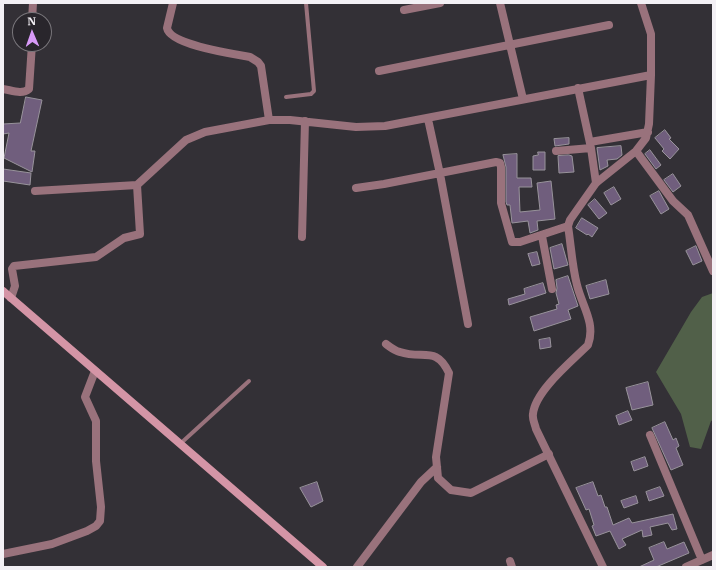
<!DOCTYPE html>
<html>
<head>
<meta charset="utf-8">
<style>
	body { margin:0 }
	#map { position:relative; width:716px; height:570px; overflow:hidden; background:#333036; font-family:"IBM Plex Serif",serif }
	canvas { display:block }
	.frame { position:absolute; inset:0; border:4px solid #f3f0f5; pointer-events:none }
	.north { position:absolute; left:12px; top:12px; width:40px; height:40px; box-sizing:border-box; background:#29262c; border:1px solid #7a777c; border-radius:50%; rotate:358deg; font-size:11px; font-weight:700; line-height:16px; text-align:center; color:#f3f0f5 }
	.north::after { content:''; display:block; margin:auto; width:14px; height:18px; background:#d89af8; clip-path:polygon(50% 0,100% 100%,50% 72%,0 100%) }
</style>
</head>
<body>
<div id="map">
<canvas width="716" height="570"></canvas>
<div class="frame"></div>
<div class="north">N</div>
</div>
<script>
const g = document.querySelector('canvas').getContext('2d');
g.lineJoin = 'round';
function paint(path, color) {
  g.fillStyle = color;
  g.fill(path, 'evenodd');
}
function strokePath(path, color, width, dash) {
  g.strokeStyle = color;
  g.lineWidth = width;
  g.lineCap = dash ? 'butt' : 'round';
  g.setLineDash(dash || []);
  g.stroke(path);
}
const green = new Path2D(`
	M713 293V420L711 421 701 449 690 447 681 414 656 372 691 312 702 297Z`);
const building = new Path2D(`
	M26 97 42 100 31 151H35L32 172 4 158 9 133 3 134V124L20 123Z
	M665 130 671 138 669 139 679 149 670 159 662 151 664 149 655 138Z
	M569 138V144L555 146 554 139Z
	M621 146 622 155 617 159 607 160 608 166 600 170 597 148Z
	M650 150 661 165 656 169 645 154Z
	M538 152H545V170H533V156L538 155Z
	M517 154V178H531L532 187H519L520 212 540 210 537 183 551 181 555 219 537 221 538 230 530 233 528 221 512 223 510 205H507L506 202V167L503 155Z
	M569 155 572 156 574 172 559 173 558 156Z
	M3 169 31 173 30 185 3 181Z
	M673 174 681 186 673 192 664 180Z
	M614 187 621 199 611 205 604 193Z
	M659 191 669 209 661 214 650 196Z
	M595 199 607 213 599 219 588 205Z
	M582 218 598 228 592 237 588 234 587 235 576 228Z
	M562 244 568 265 554 269 550 248Z
	M696 246 702 261 693 265 686 251Z
	M537 252 540 264 532 266 528 254Z
	M568 276 578 306 568 310 571 319 534 331 530 317 557 309 556 305 559 304 556 293 557 288 556 280Z
	M606 280 609 294 590 299 586 286Z
	M543 283 546 293 509 305 508 299 525 294 524 289Z
	M550 338 551 347 540 349 539 340Z
	M648 382 653 405 632 410 626 388Z
	M628 411 632 420 619 425 616 416Z
	M665 422 673 440 676 438 679 446 676 448 683 465 671 470 652 428Z
	M645 457 648 466 634 471 631 462Z
	M317 482 323 501 311 507 300 488Z
	M593 482 598 496 601 495 605 507H607L613 525 629 518 632 523 673 514 677 529 672 530 668 523 650 527 652 535 643 537 642 530 622 539 626 545 619 549 610 531 596 536 592 526 594 525 589 509 586 510 576 488Z
	M660 487 664 496 649 501 646 492Z
	M636 496 638 503 624 508 621 501Z
	M664 542 667 549 684 542 689 553 656 567H639L654 560 649 548Z`);
const lane = new Path2D(`
	M286 97 311 94 314 91 306 3
	M180 444 249 381`);
const street = new Path2D(`
	M173 3 167 28C170 45 234 54 250 57L258 62 261 66 269 120
	M500 3 523 99
	M404 10 440 3
	M32 20 33 3
	M379 71 609 25
	M578 88 591 148 596 183
	M3 89C11 90 22 95 29 89L32 44
	M428 119 440 174 468 324
	M590 142 648 132
	M556 151 591 148
	M636 151 673 201 688 215 713 271
	M356 188 384 184 496 162 500 163 501 167V203L512 242H520L568 226
	M35 191 137 185 186 140 205 132 269 120H290L356 127 385 126 651 75V34L641 3
	M542 236 552 289
	M302 237 305 121
	M11 298 15 286 12 269 14 266 96 257 124 238 140 234 137 185
	M386 344C390 347 395 351 400 352 423 360 436 345 449 373L436 457 438 478 451 490 471 493 549 454
	M650 435 702 560
	M3 554 52 544 87 531 96 526 100 521 101 507 96 461V421L85 397 95 371
	M510 561 512 567
	M357 567 421 482 437 467
	M603 567 536 429C535 424 532 419 533 414 535 391 572 361 588 345 596 323 582 306 577 285 572 266 571 245 568 226L570 220 596 183 636 151 646 138 649 124 651 75
	M686 567 713 555`);
const secondary = new Path2D(`
	M3 291 323 567`);
paint(green, '#516049');
paint(building, '#705e7d');
strokePath(building, '#98939b', 1);
strokePath(lane, '#99727c', 4);
strokePath(street, '#99727c', 8);
strokePath(secondary, '#d495a6', 8);
</script>
</body>
</html>
